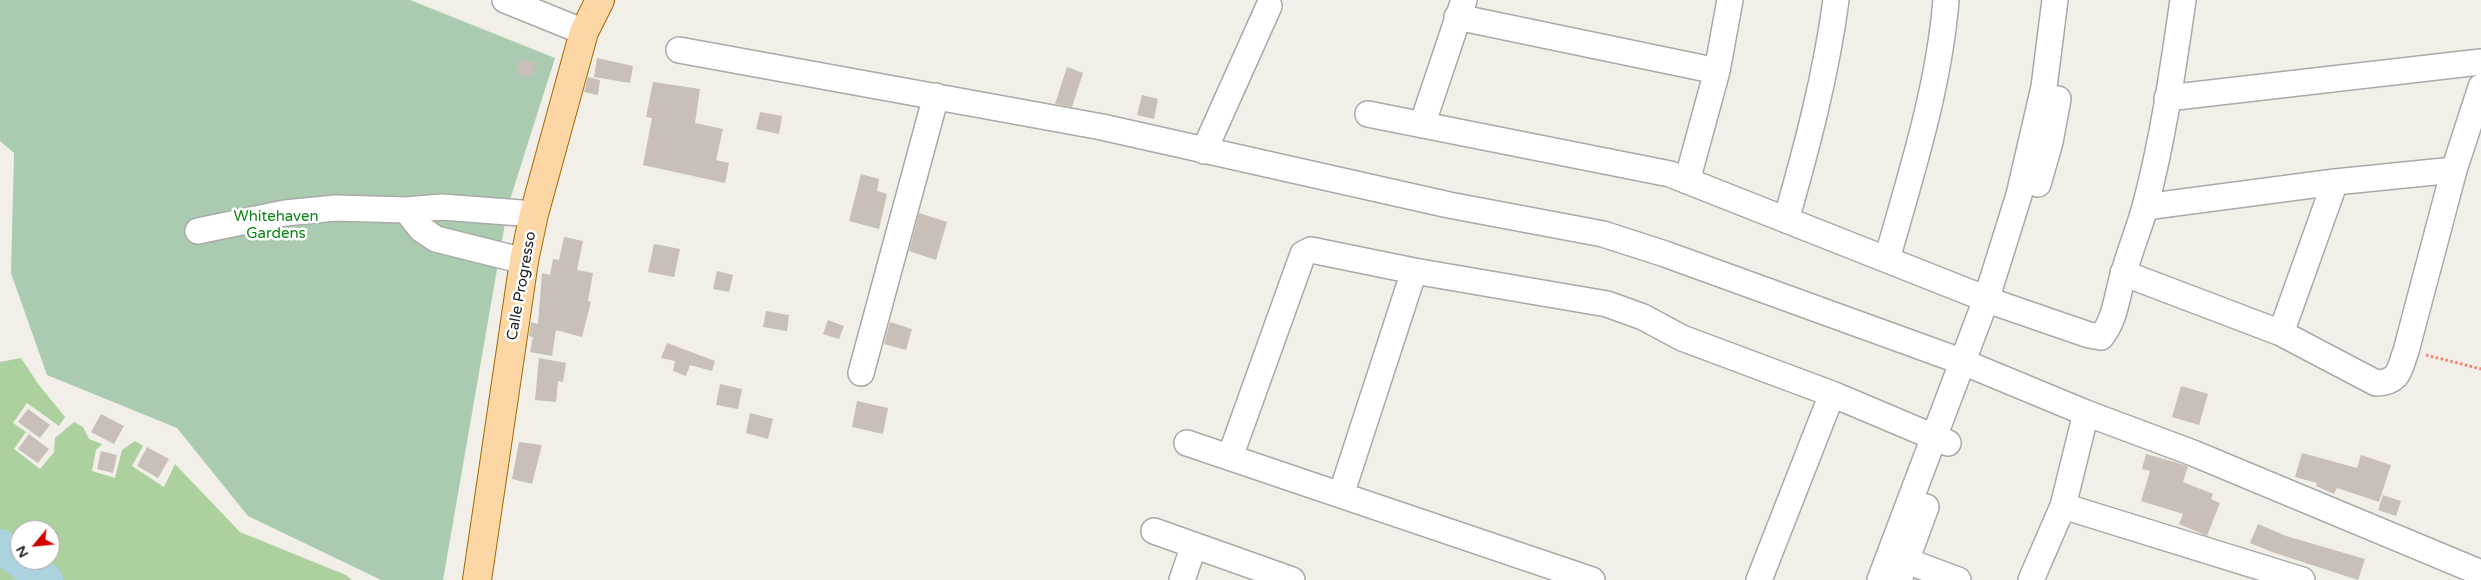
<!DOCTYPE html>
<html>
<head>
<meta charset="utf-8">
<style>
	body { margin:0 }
	#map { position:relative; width:2481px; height:580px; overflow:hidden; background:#f2efe9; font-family:"Varela Round",sans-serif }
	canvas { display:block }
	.north { position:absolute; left:10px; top:520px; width:50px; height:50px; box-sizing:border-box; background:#fff; border:1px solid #a7a7a7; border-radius:50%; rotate:242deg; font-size:14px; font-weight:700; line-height:20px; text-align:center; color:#222 }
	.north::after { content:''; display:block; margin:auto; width:18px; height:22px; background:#d40000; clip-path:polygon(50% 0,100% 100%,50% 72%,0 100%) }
</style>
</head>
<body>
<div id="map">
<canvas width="2481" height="580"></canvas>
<div class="north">N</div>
</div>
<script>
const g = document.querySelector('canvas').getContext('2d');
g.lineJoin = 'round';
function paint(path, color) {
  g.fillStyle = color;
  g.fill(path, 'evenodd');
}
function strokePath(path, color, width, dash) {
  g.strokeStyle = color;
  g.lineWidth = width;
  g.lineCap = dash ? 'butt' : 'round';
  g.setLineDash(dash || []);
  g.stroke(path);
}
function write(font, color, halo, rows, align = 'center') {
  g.font = font + ' "Varela Round",sans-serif';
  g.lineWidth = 5;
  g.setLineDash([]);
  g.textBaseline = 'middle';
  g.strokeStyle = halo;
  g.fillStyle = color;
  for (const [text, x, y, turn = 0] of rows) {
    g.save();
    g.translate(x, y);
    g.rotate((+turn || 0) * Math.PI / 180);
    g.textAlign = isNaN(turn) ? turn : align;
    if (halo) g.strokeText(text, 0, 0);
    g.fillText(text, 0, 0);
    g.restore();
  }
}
const forest = new Path2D(`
	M21 358 39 385 65 417 59 426 27 403 13 423 26 432 14 449 40 469 54 452 55 438 74 422 83 427 89 439 102 444 96 450 92 471 115 478 122 450 135 441 143 446 132 466 164 487 175 464 240 532 346 575 352 580H61L34 560H50V530H20V550L0 535V362Z
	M0 557 30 580H0Z`);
const cemetery = new Path2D(`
	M0 0H410L555 58 508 206 443 580H381L248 516 177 428 47 375 11 273 14 153 0 141Z`);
const river = new Path2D(`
	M0 546 46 580`);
const building = new Path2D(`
	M597 58 633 66 630 83 594 77Z
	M520 59 536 62 533 77 517 74Z
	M1067 67 1083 73 1072 107 1055 104Z
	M588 77 600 80 598 95 584 92Z
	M653 82 700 89 695 123 723 129 716 160 729 163 725 183 643 165 652 118 646 117Z
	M1142 95 1158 99 1154 119 1137 115Z
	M760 112 782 116 779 134 756 129Z
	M861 174 879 179 877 191 887 194 879 229 849 221Z
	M919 213 947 222 936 260 909 251Z
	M564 237 583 241 577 270 593 273 588 301 591 302 582 337 556 330 552 356 530 352 533 337 529 336 531 322 538 324 542 273 550 275 553 259 559 260Z
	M654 244 680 249 674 277 648 272Z
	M717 271 733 275 729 292 713 289Z
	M766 311 789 315 787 331 763 327Z
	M828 320 844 326 839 339 823 334Z
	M890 322 912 329 906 350 884 344Z
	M667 343 715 361 712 371 690 365 686 376 673 371 675 361 661 358Z
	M539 358 566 363 563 382 558 381 556 402 535 400Z
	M720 384 742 389 738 409 716 405Z
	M2181 386 2208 394 2199 425 2172 417Z
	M857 401 888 408 883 434 852 427Z
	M28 409 50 425 40 438 18 422Z
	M750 413 773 419 768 439 746 433Z
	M101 414 124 426 114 444 91 432Z
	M29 434 49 449 38 463 18 449Z
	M519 442 542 445 532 484 512 479Z
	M147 447 169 459 158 478 137 466Z
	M101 451 117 455 113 473 97 469Z
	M2302 453 2357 468 2361 455 2391 465 2379 502 2337 488 2334 494 2316 486 2317 483 2295 477Z
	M2146 454 2188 466 2183 482 2213 494 2211 499 2220 503 2207 536 2179 524 2183 514 2141 501 2150 471 2142 469Z
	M2383 495 2401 501 2396 516 2378 510Z
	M2258 524 2286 536 2365 559 2358 580 2272 552 2250 543Z`);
const path = new Path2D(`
	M2426 355 2481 369`);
const minor = new Path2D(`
	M505 0 584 32
	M1457 17 1717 71
	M679 50 1102 127 1449 205 1603 234 1665 254 1963 362 2086 413 2193 453 2481 573
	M2167 98 2481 62
	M1368 114 1670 174 1999 304 2089 335 2101 337C2116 319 2117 294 2124 272 2130 250 2139 229 2145 207 2163 140 2173 69 2183 0
	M1422 125 1464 0
	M1204 151 1269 6
	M1687 181 1717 71 1730 0
	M2038 184 2050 142 2058 99
	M2145 207 2335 182 2454 170
	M406 210 421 229 436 239 524 261
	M1786 220C1807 147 1826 75 1836 0
	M198 231 285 213 336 208 406 210 442 207 534 214
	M1887 259C1911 174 1939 88 1946 0
	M2123 273 2281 333 2376 383C2400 382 2399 370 2406 351L2454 170 2481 87
	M2281 333 2335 182
	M861 373 936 96
	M1187 443 1592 580
	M1230 457 1303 254 1311 250 1414 271 1607 304 1643 317 1682 338 1832 394 1948 443
	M1341 495 1414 271
	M2063 506 2086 413
	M1154 531 1292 580
	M1907 561 1958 580
	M1182 580 1194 545
	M1759 580 1832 394
	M1880 580 1987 297 2019 195 2044 87 2055 0
	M1899 580 1926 507
	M2031 580 2063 506 2302 580`);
const major = new Path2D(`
	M477 580 524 261 534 214 584 32 600 0`);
const parkNames = [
	["Whitehaven",276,217],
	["Gardens",276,234]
];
const streetNames = [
	["Calle Progresso",522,286,-80]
];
paint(forest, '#add19e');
paint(cemetery, '#aacbaf');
strokePath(river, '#aad3df', 34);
paint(building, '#c7bfb8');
strokePath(minor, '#a9a9a9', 28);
strokePath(major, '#a06b00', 30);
strokePath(path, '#fa8072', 3, [2.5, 2.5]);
strokePath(minor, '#fff', 25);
strokePath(major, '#fcd6a4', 28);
write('15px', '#0c8416', '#fff', parkNames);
write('15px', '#222', '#fff', streetNames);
</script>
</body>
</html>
